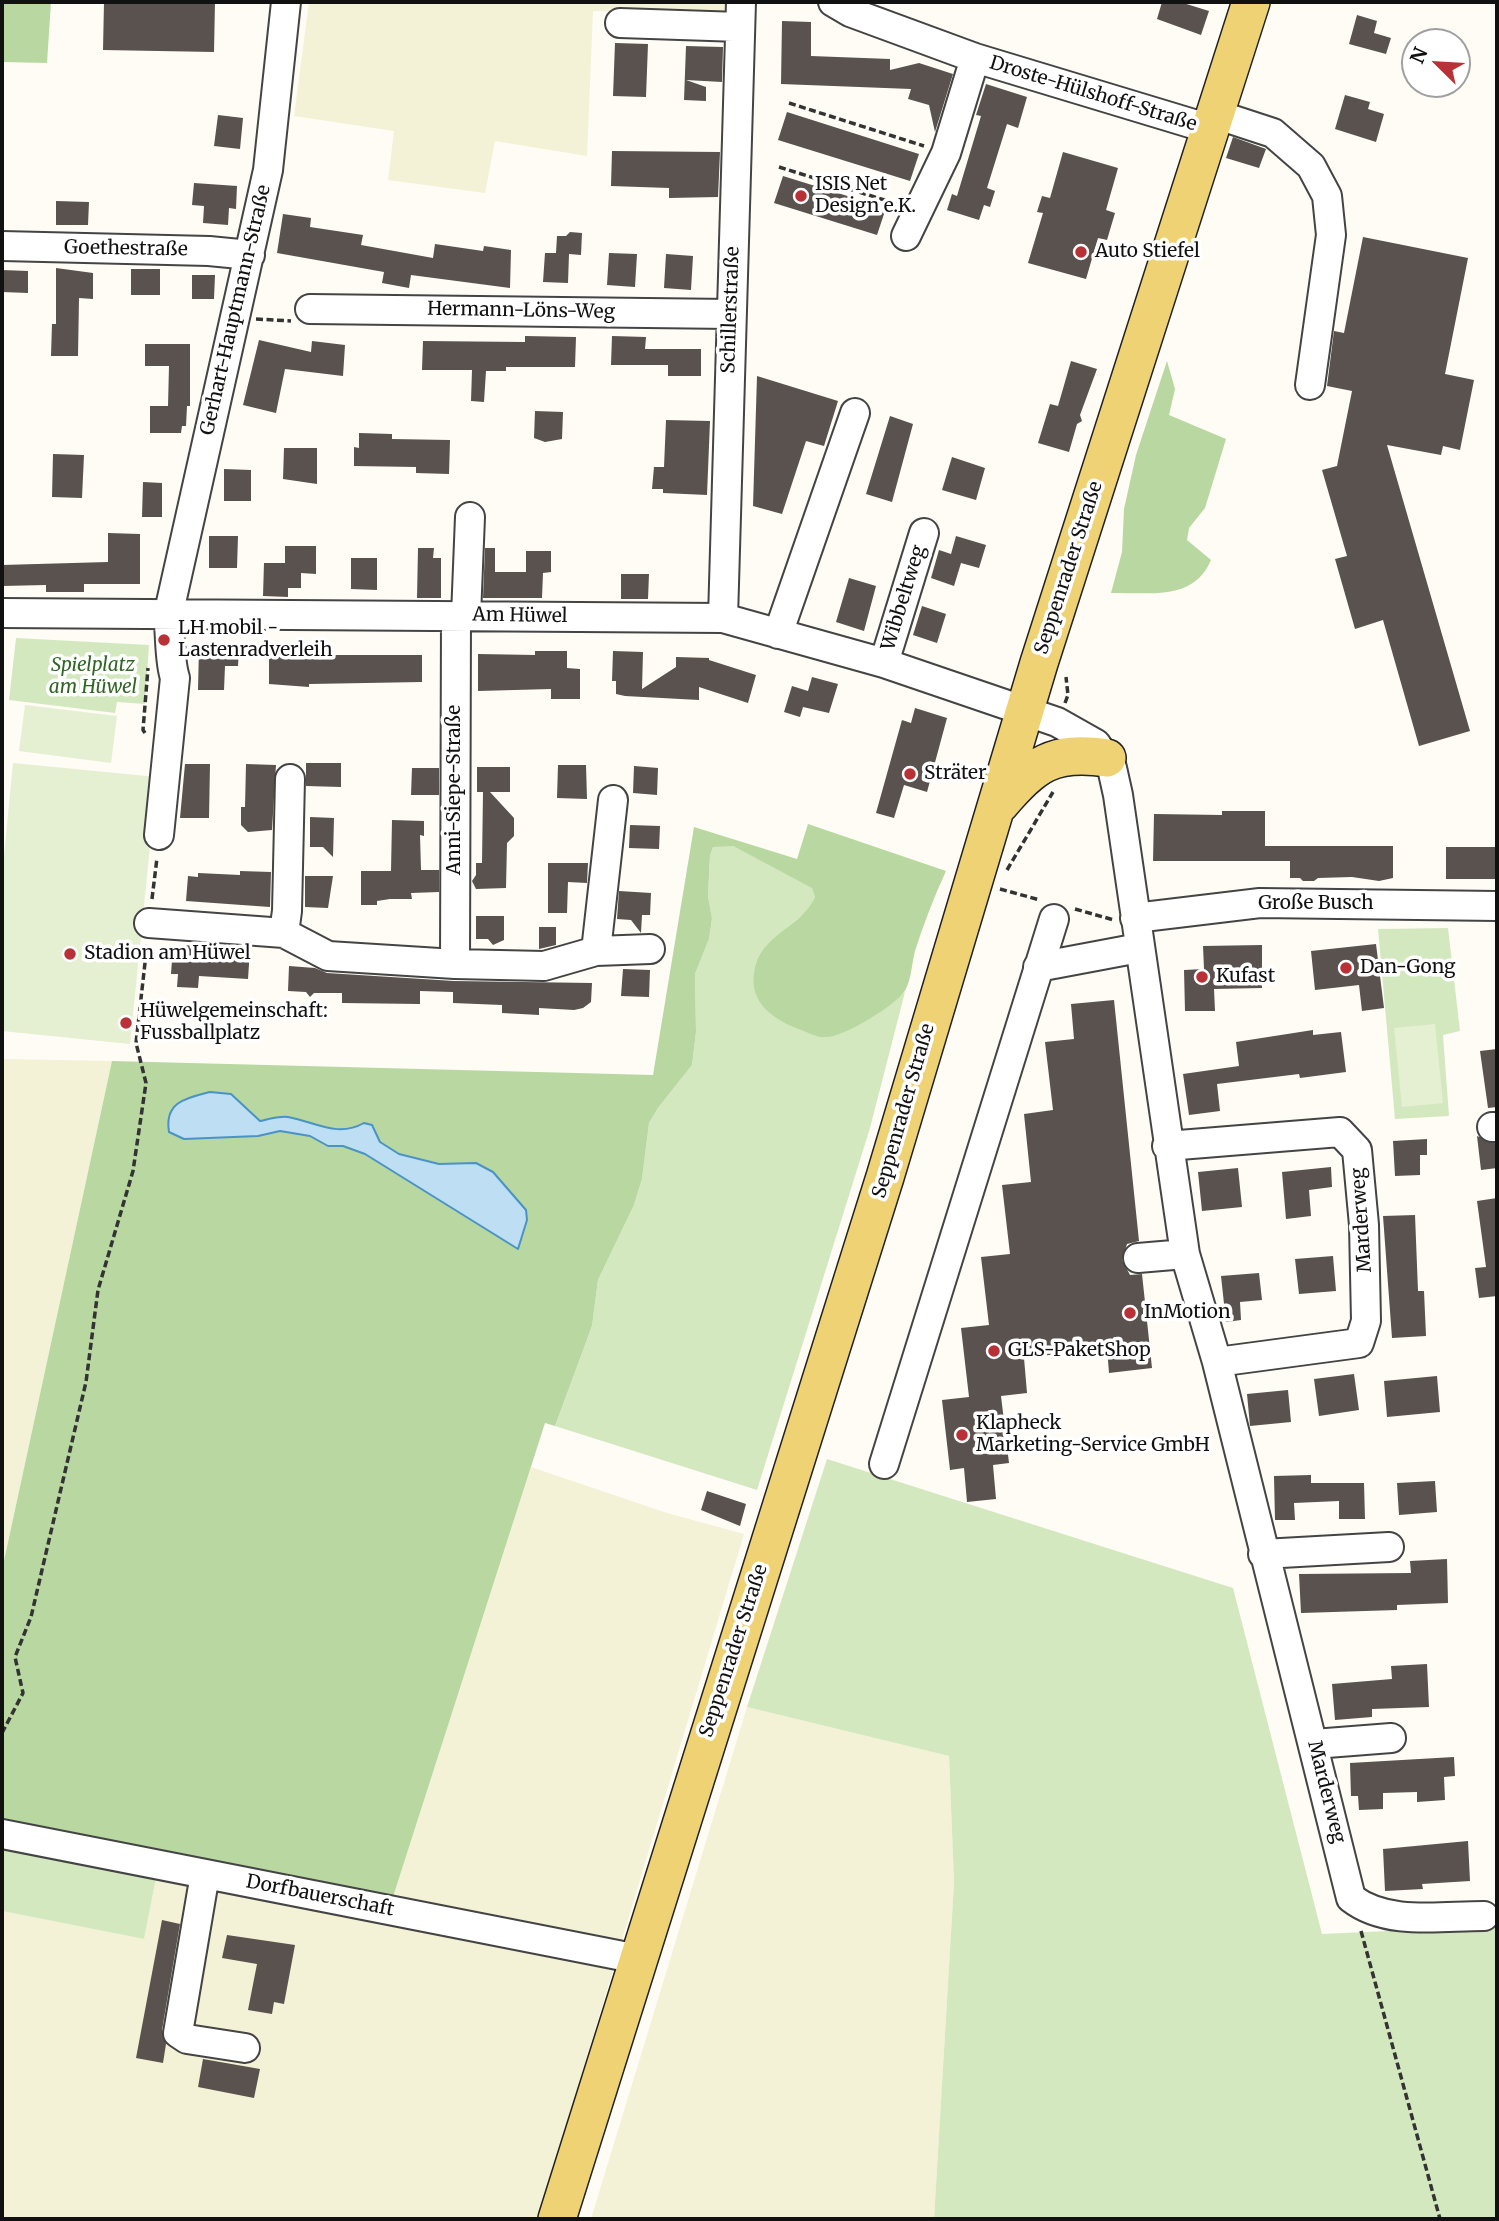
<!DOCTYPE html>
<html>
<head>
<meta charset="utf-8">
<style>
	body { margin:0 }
	#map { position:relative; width:1499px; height:2221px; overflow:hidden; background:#fefcf5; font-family:Merriweather,serif }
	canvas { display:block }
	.frame { position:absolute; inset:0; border:4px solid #111; pointer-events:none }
	.north { position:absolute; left:1401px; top:28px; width:70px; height:70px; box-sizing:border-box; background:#fff; border:2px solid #a0a0a0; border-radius:50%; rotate:294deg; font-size:19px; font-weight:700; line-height:28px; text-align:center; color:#111 }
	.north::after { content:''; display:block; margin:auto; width:24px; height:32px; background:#b83137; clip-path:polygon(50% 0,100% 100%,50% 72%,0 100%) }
</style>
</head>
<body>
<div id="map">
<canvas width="1499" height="2221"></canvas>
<div class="frame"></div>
<div class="north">N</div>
</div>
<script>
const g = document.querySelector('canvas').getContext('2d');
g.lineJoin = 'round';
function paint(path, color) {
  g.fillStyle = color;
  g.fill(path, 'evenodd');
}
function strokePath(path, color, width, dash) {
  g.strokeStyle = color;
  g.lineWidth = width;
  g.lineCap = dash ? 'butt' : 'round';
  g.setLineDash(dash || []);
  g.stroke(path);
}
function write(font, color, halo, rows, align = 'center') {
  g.font = font + ' Merriweather,serif';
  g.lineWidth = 7;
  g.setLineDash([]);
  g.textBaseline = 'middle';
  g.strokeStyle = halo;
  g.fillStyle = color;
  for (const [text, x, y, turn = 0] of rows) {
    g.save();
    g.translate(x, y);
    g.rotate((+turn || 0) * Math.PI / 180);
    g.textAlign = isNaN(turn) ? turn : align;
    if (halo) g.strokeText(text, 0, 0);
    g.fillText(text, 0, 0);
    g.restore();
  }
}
const farmland = new Path2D(`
	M309 2H730L729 15 593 11 587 156 495 141 485 193 388 180 394 131 294 116Z
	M2 1059 112 1061 2 1570Z
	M531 1467 667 1513 744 1534 538 2219H2V1911L144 1939 158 1868 392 1900Z
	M747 1707 949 1756 954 1882 934 2219H591Z`);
const green = new Path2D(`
	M16 638 149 645 145 704 117 702 115 713 9 700Z
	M719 845 733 846 812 887 815 897 810 908 766 946 867 1020 905 992 870 1128 757 1490 555 1426 592 1326 598 1280 634 1205 642 1179 649 1123 658 1108 692 1065 696 1032 695 974 709 939 712 920 708 896 710 856 713 847Z
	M1448 928 1460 1031 1443 1035 1449 1116 1395 1119 1378 929Z
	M827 1459 1233 1588 1322 1934 1497 1926V2219H934L954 1882 949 1756 747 1707Z
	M2 1839 158 1868 144 1939 2 1911Z`);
const forest = new Path2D(`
	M2 2H51L47 63 2 62Z
	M1167 361 1175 389 1169 415 1226 439 1205 508 1189 528 1187 540 1211 560C1193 602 1150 592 1111 593L1122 552 1124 509 1136 455Z
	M808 824 946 871C934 897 924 923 915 951 912 962 911 983 904 992 894 1006 844 1037 826 1037 818 1038 809 1033 801 1030 771 1019 745 1000 756 964 765 934 803 925 815 897L812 888 733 846 713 847 710 856 708 896 712 919 709 939 695 974 696 1032 692 1065 658 1108 649 1123 642 1179 634 1205 598 1280 592 1326 555 1426 545 1423 392 1900 2 1830V1570L112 1061 653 1075 694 827 797 859Z`);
const pitch = new Path2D(`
	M25 705 117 716 111 763 19 751Z
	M13 763 157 777 130 1044 2 1031V877Z
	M1435 1024 1443 1103 1402 1107 1394 1028Z`);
const water = new Path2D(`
	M210 1092 231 1094 260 1121C269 1119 279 1116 288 1117 316 1122 337 1138 364 1123L372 1125 380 1142 399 1154 439 1164 476 1163 493 1172 526 1210 527 1220 518 1249 365 1154 343 1146H328L310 1136 280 1131 258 1136 184 1139 169 1132C164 1102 186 1098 210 1092Z`);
const building = new Path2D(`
	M104 2H215L214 52 103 50Z
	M1162 2H1180L1209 11 1201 35 1157 19Z
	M1357 15 1377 21 1374 33 1391 38 1386 54 1349 44Z
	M782 21 811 22V56L890 59V70L919 63 953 74 935 132 929 105 908 99 911 89 781 84Z
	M615 43 648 44 646 97 613 96Z
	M686 46 723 47 722 82 686 80 706 87V101L684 100Z
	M986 84 1027 97 1018 128 1007 124 987 188 995 191 990 207 984 205 979 220 947 210 952 194 957 196 981 116 976 115Z
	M1345 95 1370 102 1368 109 1384 114 1376 142 1335 129Z
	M787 112 919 154 910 181 778 140Z
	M218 115 243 118 240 149 214 146Z
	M1233 137 1266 149 1259 168 1226 158Z
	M612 151 720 152 718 197 669 198V188L611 186Z
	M1063 152 1118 168 1106 210 1115 213 1107 240 1098 238 1086 279 1028 263 1043 213 1037 212 1042 196 1050 198Z
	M783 176 886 208 877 235 774 203Z
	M194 183 237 186 236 209 229 208 228 225 203 223 204 206 192 205Z
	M56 201 89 202 88 225H56Z
	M283 214 311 218 310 227 363 235 361 245 433 258 435 244 483 251 484 246 511 250 510 288 411 275 409 288 382 283 384 272 277 253Z
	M570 232 582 233 581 255 569 254 568 283 543 282 545 253H556L557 236H566Z
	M1363 237 1468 258 1445 374 1474 380 1460 450 1443 446 1441 455 1387 445 1470 731 1419 746 1383 620 1355 629 1335 559 1347 556 1322 470 1337 466 1352 391 1327 386 1334 331 1344 333Z
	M609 253 637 254 635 287 607 285Z
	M666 254 693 256 691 290 664 288Z
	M56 268 93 273V299L79 298 78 356H51L52 324H56Z
	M131 269H160V295H131Z
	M2 270 28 271V293L2 292Z
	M192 275H215L214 299H192Z
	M525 336 576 337 575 367H506V371H486L484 402 471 401 472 370H422L423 341 525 342Z
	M612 336 646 337 645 349H701V376H668V365H611Z
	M259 340 311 352 312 341 345 345 343 376 285 369 276 413 243 405Z
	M145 344H190V406H187L186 426H182L181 433H150V406H168L169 366H145Z
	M1071 361 1097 369 1080 415 1082 421 1077 424 1069 452 1038 443 1050 404 1058 406Z
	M757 376 838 401 824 446 806 441 782 514 753 506Z
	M535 411 563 412 562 439 545 442 534 438Z
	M890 416 913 424 892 502 866 494Z
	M666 420 710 421 707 495 663 493V489H652L654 467H664Z
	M359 433 392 434V439L450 440 449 474 416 473V467L354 466V447L359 448Z
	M284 448H317V484L283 479Z
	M53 454 84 455 82 498 52 497Z
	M952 457 985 468 976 500 942 490Z
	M224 469 251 470V501H224Z
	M143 482 162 483V517H142Z
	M108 533 140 534V584H84V592H46V585L2 586V565L108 562Z
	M209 536H238L237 568H209Z
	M956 536 986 545 979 568 961 563 954 586 931 578 939 550 951 554Z
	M285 546H316V574L301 573V588H288V597L263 596 264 563H285Z
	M418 548H434L433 558H441V598H417Z
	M485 548H495V572H526V551H551V572L543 573 542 598H483Z
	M351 558H377V590L351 589Z
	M621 574H649L648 599H621Z
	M849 578 876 586 864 631 836 622Z
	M922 606 946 614 937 643 913 635Z
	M199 647 239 648 238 666H225L224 690H198Z
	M269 648 309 649V655H422V682L309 684V687L269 684Z
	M535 651H567V668L580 669V699H551V689L478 691V654L535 655Z
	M613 651 643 652 642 689 676 667V657L709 658V660L756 675 748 703 699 687V700L625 696 616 694V681H612Z
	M812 677 838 684 829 713 803 707 800 717 784 712 792 686 808 691Z
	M915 708 947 718 927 792 904 785 894 818 876 813 902 720 911 723Z
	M306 763H341V787L306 786Z
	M185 764H210L209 818H180Z
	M246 764 276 765 272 830 248 832 241 825V807H245Z
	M558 765H586L587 799 557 798Z
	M634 766 658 768 657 795 633 793Z
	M477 767H510V792H490L514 818V836L507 843 506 888 476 889 472 881 476 875V863H482L483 792H477Z
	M412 768H439V795H411Z
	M1222 811H1265V846H1393V878L1379 881 1352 877 1318 878 1314 881H1303L1300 878H1290V861H1153L1154 814 1222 815Z
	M310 817 334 818 333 857 323 847H310Z
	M392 820 424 821V836L420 835 421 870H439V892L411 893 412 899H390L377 901V905H361V871H391Z
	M630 825 660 826 659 849 629 848Z
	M1446 847H1497V879H1446Z
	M548 863H588L587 883 568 882 567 913H548Z
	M240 871 271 872 270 907 186 901 188 876 198 877V873L240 875Z
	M305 876H333L328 908 305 907Z
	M619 891 651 893 650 915H642L641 933 631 920 617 919Z
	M476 916H504V940L493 945 488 939H476Z
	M539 927H556V945L539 949Z
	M1376 944 1384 1008 1362 1011 1359 985 1315 990 1311 951Z
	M181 945 250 949 248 979 199 976 198 988 177 987 178 974H171L173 946Z
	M1262 945V988L1214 989 1215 1011H1185L1184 970 1204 969 1203 946Z
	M289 966 315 968 327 973 454 981 592 983 591 1002 583 1008 574 1010 539 1008V1015L502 1013V1005L453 1003V992L420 991V1004L342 1003V993H314L310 997 306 992 288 991Z
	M623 969 650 970 649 997 621 996Z
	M1114 1000 1139 1241 1127 1244 1122 1260 1130 1275 1142 1274 1152 1368 1109 1373 1107 1348 1024 1358 1027 1393 1001 1396 1009 1463 993 1465 996 1499 967 1502 964 1468 950 1470 942 1400 969 1397 961 1328 989 1325 981 1257 1010 1254 1002 1185 1031 1182 1024 1114 1053 1110 1045 1042 1074 1039 1071 1004Z
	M1313 1030V1035L1341 1032 1346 1072 1300 1078 1299 1074 1217 1084 1220 1111 1189 1115 1183 1074 1239 1066 1236 1042Z
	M1497 1049V1107L1488 1108 1480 1051Z
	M1477 1136 1497 1144V1168L1481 1170Z
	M1427 1139V1155H1420V1175L1395 1176 1393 1141Z
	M1331 1167 1332 1187 1309 1190 1311 1216 1286 1219 1282 1172Z
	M1238 1168 1242 1207 1202 1211 1198 1172Z
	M1497 1198V1296L1479 1298 1475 1268 1486 1267 1477 1201Z
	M1415 1215 1418 1291H1424L1426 1336 1392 1338 1383 1216Z
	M1333 1256 1336 1291 1299 1294 1295 1259Z
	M1259 1273 1262 1300 1240 1302 1241 1320 1226 1322 1221 1276Z
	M1354 1374 1359 1410 1319 1416 1314 1379Z
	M1437 1376 1440 1412 1387 1417 1384 1381Z
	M1288 1390 1291 1422 1250 1426 1247 1394Z
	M1311 1475V1483H1364L1365 1519H1339V1501L1294 1503 1295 1520H1275L1274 1476Z
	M1435 1481 1437 1512 1399 1515 1397 1483Z
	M707 1491 746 1504 740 1526 701 1510Z
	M1447 1559 1448 1603 1397 1605V1610L1301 1613 1299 1574 1411 1573 1410 1561Z
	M1427 1664 1429 1707 1372 1709V1717L1335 1720 1332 1684 1392 1679 1391 1666Z
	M1454 1757 1455 1776 1444 1777 1445 1800 1417 1802V1792L1383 1793V1809L1359 1810 1358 1796H1351L1350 1763Z
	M1468 1841 1470 1881 1422 1884 1423 1889 1385 1891 1383 1849Z
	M162 1920 180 1924 162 2030 166 2044 163 2063 136 2058Z
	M227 1935 295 1945 284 2004 274 2002 272 2014 248 2010 257 1964 222 1958Z
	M203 2059 260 2069 254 2098 198 2087Z`);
const path = new Path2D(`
	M789 103 924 146
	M779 167 897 204
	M256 319 291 321
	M1065 703 1068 695 1066 677
	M145 733 143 730 148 668
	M1007 870 1053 792
	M1000 889 1040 900
	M152 899 157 858
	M1075 909 1114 920
	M2 1733 23 1693 15 1657 31 1617 86 1382 98 1290 133 1171 146 1083 136 1043 147 945
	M1361 1931 1440 2219`);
const minor = new Path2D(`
	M833 2 850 12 975 58 1210 129
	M620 23 740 27
	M1215 114 1273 133 1311 166 1327 196 1331 235 1310 385
	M906 236 946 153 975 58
	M2 246 209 251 250 255
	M310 309 731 314
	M2 613 723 618 884 663 1057 722 1096 744 1112 768 1118 795 1185 1254 1217 1362 1351 1898C1387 1926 1440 1916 1484 1916
	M466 616 470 517
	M723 618 741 2
	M778 634 855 413
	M884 663 924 533
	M159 835 175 678C169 660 171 636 168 616L268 170 286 2
	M1135 918 1260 903 1497 906
	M149 923 284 933 328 956 455 964 544 966 596 951 650 949
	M284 933 287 911 290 779
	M596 951 613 800
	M455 964 456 616
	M1038 967 1139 948
	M1492 1127H1497
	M1167 1146 1340 1132 1357 1150 1364 1225 1366 1321 1359 1343 1217 1362
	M1138 1258 1185 1254
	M884 1464 1054 919
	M1263 1554 1389 1547
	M1314 1744 1391 1738
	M2 1834 638 1959
	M205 1874 178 2033 187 2039 245 2048`);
const major = new Path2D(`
	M1000 804C1034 764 1053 750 1107 758
	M557 2219 885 1177 1039 663 1251 2`);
const markers = [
	[801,196,7,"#b83137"],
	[1081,252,7,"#b83137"],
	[164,640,7,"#b83137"],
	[910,774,7,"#b83137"],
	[70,954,7,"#b83137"],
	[1346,968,7,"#b83137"],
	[1202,977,7,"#b83137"],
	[126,1023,7,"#b83137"],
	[1130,1313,7,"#b83137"],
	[994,1351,7,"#b83137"],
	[962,1435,7,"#b83137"]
];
const streetNames = [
	["Droste-Hülshoff-Straße",1093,94,17],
	["Goethestraße",126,249,1],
	["Gerhart-Hauptmann-Straße",236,310,-77],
	["Schillerstraße",731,310,-88],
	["Hermann-Löns-Weg",521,311,1],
	["Seppenrader Straße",1069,568,-72],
	["Wibbeltweg",904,598,-73],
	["Am Hüwel",520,616,1],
	["Anni-Siepe-Straße",455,790,-90],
	["Große Busch",1316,904],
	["Seppenrader Straße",904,1111,-74],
	["Marderweg",1362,1220,-94],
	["Seppenrader Straße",734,1651,-72],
	["Marderweg",1326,1792,76],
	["Dorfbauerschaft",320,1896,11]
];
const poiNames = [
	["ISIS Net",815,185],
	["Design e.K.",815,207],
	["Auto Stiefel",1095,252],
	["LH mobil -",178,629],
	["Lastenradverleih",178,651],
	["Sträter",924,774],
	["Stadion am Hüwel",84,954],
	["Dan-Gong",1360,968],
	["Kufast",1216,977],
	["Hüwelgemeinschaft:",140,1012],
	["Fussballplatz",140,1034],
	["InMotion",1144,1313],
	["GLS-PaketShop",1008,1351],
	["Klapheck",976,1424],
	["Marketing-Service GmbH",976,1446]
];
const parkNames = [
	["Spielplatz",93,666],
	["am Hüwel",93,688]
];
paint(farmland, '#f3f1d6');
paint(green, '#d4e8c0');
paint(forest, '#b9d7a0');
paint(pitch, '#e5efd1');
paint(water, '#bddef3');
strokePath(water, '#4993c5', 2);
paint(building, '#59524e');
strokePath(minor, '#444', 32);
strokePath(major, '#222', 40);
strokePath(path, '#333', 3.5, [7, 3.5]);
strokePath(minor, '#fff', 28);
strokePath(major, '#efd274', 37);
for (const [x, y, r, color] of markers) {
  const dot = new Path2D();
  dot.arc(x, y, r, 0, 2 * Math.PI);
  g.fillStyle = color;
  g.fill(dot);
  strokePath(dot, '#fff', 2.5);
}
write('19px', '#111', '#fff', streetNames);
write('19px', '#111', '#fff', poiNames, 'left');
write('italic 19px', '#316524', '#fff', parkNames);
</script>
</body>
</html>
